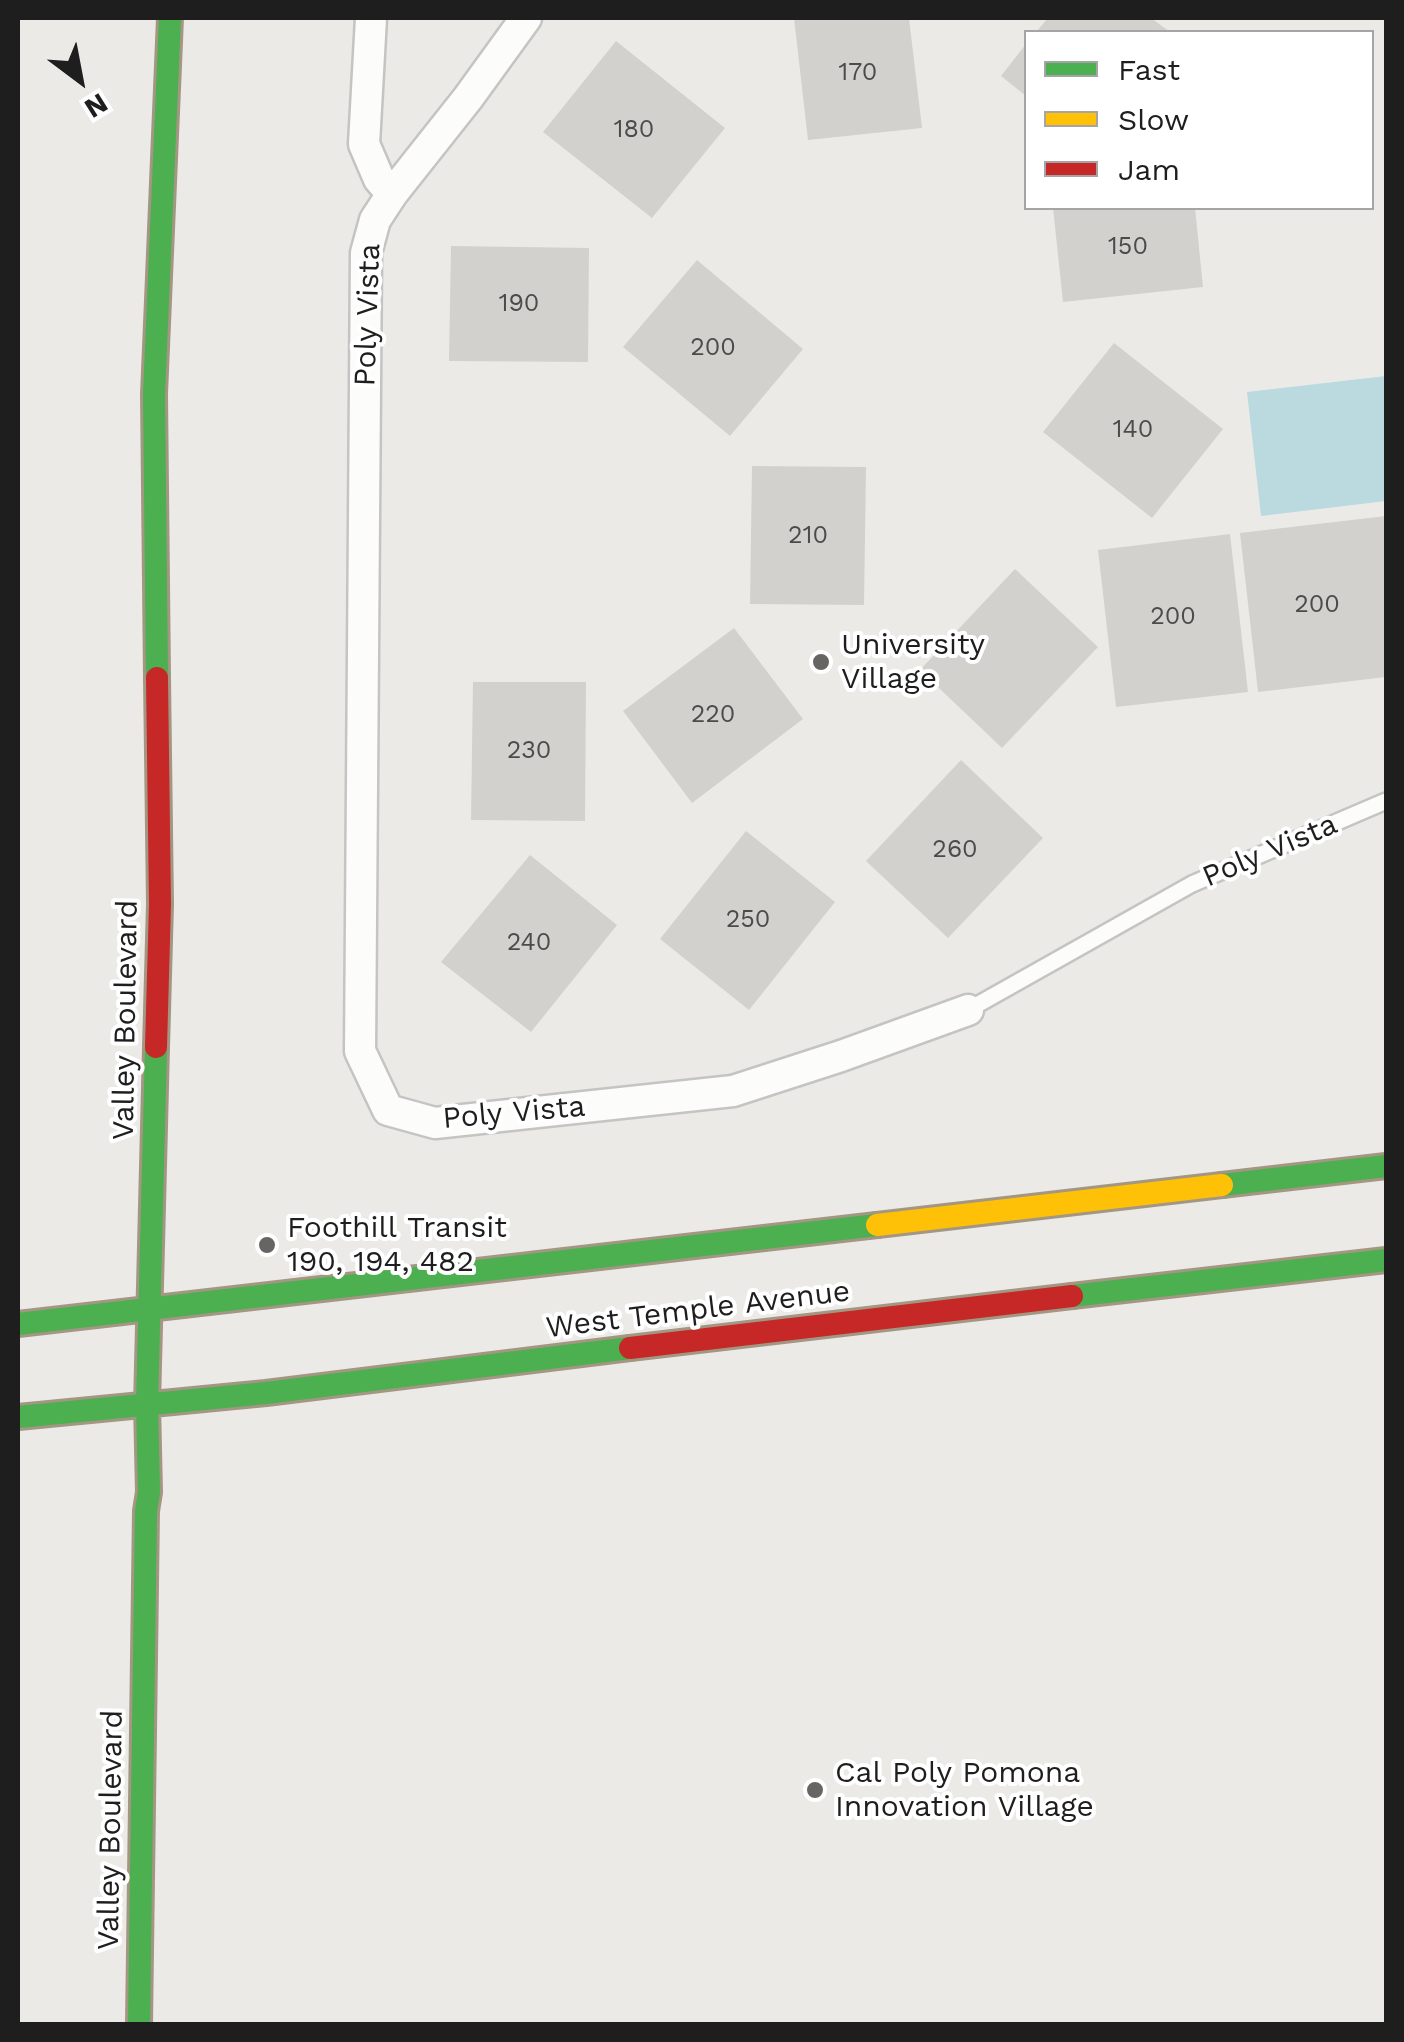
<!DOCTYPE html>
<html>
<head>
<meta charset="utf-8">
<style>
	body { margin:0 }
	#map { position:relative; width:1404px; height:2042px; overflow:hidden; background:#eceae7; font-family:"Work Sans",sans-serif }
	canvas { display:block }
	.frame { position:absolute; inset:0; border:20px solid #1e1e1e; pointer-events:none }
	.legend { position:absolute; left:1024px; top:30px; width:350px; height:180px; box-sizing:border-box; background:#fff; border:2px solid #a5a5a5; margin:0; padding:12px 18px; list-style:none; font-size:30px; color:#1e1e1e }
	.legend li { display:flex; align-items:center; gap:20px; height:50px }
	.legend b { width:50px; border:2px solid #a5a5a5 }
	.north { position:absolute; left:30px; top:30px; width:100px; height:100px; -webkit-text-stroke:8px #fff; paint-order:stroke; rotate:148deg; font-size:28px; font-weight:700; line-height:40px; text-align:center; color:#1e1e1e }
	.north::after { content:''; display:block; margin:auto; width:35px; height:45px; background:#1e1e1e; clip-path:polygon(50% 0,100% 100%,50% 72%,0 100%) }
</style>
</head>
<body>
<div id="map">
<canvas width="1404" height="2042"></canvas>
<div class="frame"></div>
<ul class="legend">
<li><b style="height:12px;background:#4caf50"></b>Fast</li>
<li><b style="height:12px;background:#ffc107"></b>Slow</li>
<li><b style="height:12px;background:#c62828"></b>Jam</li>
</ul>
<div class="north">N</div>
</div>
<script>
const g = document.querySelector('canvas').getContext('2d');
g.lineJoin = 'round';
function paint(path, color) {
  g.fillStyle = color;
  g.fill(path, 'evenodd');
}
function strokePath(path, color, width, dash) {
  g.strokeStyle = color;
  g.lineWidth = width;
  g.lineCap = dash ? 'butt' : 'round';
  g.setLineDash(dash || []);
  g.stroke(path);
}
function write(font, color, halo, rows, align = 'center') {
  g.font = font + ' "Work Sans",sans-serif';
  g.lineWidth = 8;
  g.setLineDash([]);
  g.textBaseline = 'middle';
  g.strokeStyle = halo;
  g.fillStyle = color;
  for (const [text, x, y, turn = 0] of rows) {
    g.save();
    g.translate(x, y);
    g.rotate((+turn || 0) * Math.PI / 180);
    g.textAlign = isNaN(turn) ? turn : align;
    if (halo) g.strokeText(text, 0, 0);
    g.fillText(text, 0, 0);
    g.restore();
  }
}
const water = new Path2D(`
	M1386 376V501L1261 516 1247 392Z`);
const building = new Path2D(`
	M794 18H909L922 128 808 140Z
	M1048 18H1151L1170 32H1036Z
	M616 41 725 128 652 218 543 132Z
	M1026 44V96L1001 76Z
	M1053 208H1195L1203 287 1063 302Z
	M451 246 589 248 588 362 449 361Z
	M697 260 803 349 730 436 623 347Z
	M1114 343 1223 429 1152 518 1043 432Z
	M752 466 866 467 864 605 750 604Z
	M1386 516V677L1258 692 1240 533Z
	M1230 534 1248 692 1116 707 1098 550Z
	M1015 569 1098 647 1002 748 920 670Z
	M734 628 803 719 692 803 623 711Z
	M473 682H586L585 821 471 820Z
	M961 760 1043 838 948 938 866 861Z
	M746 831 835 902 749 1010 660 939Z
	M530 855 617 925 531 1032 441 962Z`);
const lane = new Path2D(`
	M968 1010 1192 884 1386 801`);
const street = new Path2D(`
	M371 18 364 144 379 179 392 194 375 220 366 253 360 1051 388 1110 435 1123 733 1091 841 1056 968 1010
	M392 194 468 98 526 18`);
const fast = new Path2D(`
	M157 678 154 394 170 18
	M1222 1185 1386 1166
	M1072 1296 1386 1260
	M18 1324 877 1225
	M18 1417 266 1393 630 1348
	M139 2024 146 1511 149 1492 147 1405 156 1047`);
const slow = new Path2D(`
	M877 1225 1222 1185`);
const jam = new Path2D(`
	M156 1047 160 904 157 678
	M630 1348 1072 1296`);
const markers = [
	[821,662,10,"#666564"],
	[267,1245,10,"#666564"],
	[815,1790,10,"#666564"]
];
const numberNames = [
	["170",858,73],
	["180",634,130],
	["150",1128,247],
	["190",519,304],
	["200",713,348],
	["140",1133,430],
	["210",808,536],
	["200",1317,605],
	["200",1173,617],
	["220",713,715],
	["230",529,751],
	["260",955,850],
	["250",748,920],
	["240",529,943]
];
const streetNames = [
	["Poly Vista",368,315,-88],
	["Poly Vista",1270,851,-23],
	["Valley Boulevard",126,1020,-89],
	["Poly Vista",514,1113,-5],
	["West Temple Avenue",698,1310,-7],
	["Valley Boulevard",111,1830,-89]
];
const poiNames = [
	["University",841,645],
	["Village",841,679],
	["Foothill Transit",287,1228],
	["190, 194, 482",287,1262],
	["Cal Poly Pomona",835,1773],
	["Innovation Village",835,1807]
];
paint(water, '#badae0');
paint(building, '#d3d1ce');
strokePath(lane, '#c5c4c3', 20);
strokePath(street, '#c5c4c3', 35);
strokePath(fast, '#a39783', 28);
strokePath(slow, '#a39783', 28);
strokePath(jam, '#a39783', 28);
strokePath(lane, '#fcfcfb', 15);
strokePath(street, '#fcfcfb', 30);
strokePath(fast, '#4caf50', 22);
strokePath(slow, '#ffc107', 22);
strokePath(jam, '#c62828', 22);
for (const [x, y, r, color] of markers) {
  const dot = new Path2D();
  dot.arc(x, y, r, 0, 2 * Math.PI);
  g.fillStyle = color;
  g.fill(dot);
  strokePath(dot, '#fff', 4);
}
write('25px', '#4b4b4a', null, numberNames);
write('30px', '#1e1e1e', '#fff', streetNames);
write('30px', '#1e1e1e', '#fff', poiNames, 'left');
</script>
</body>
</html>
